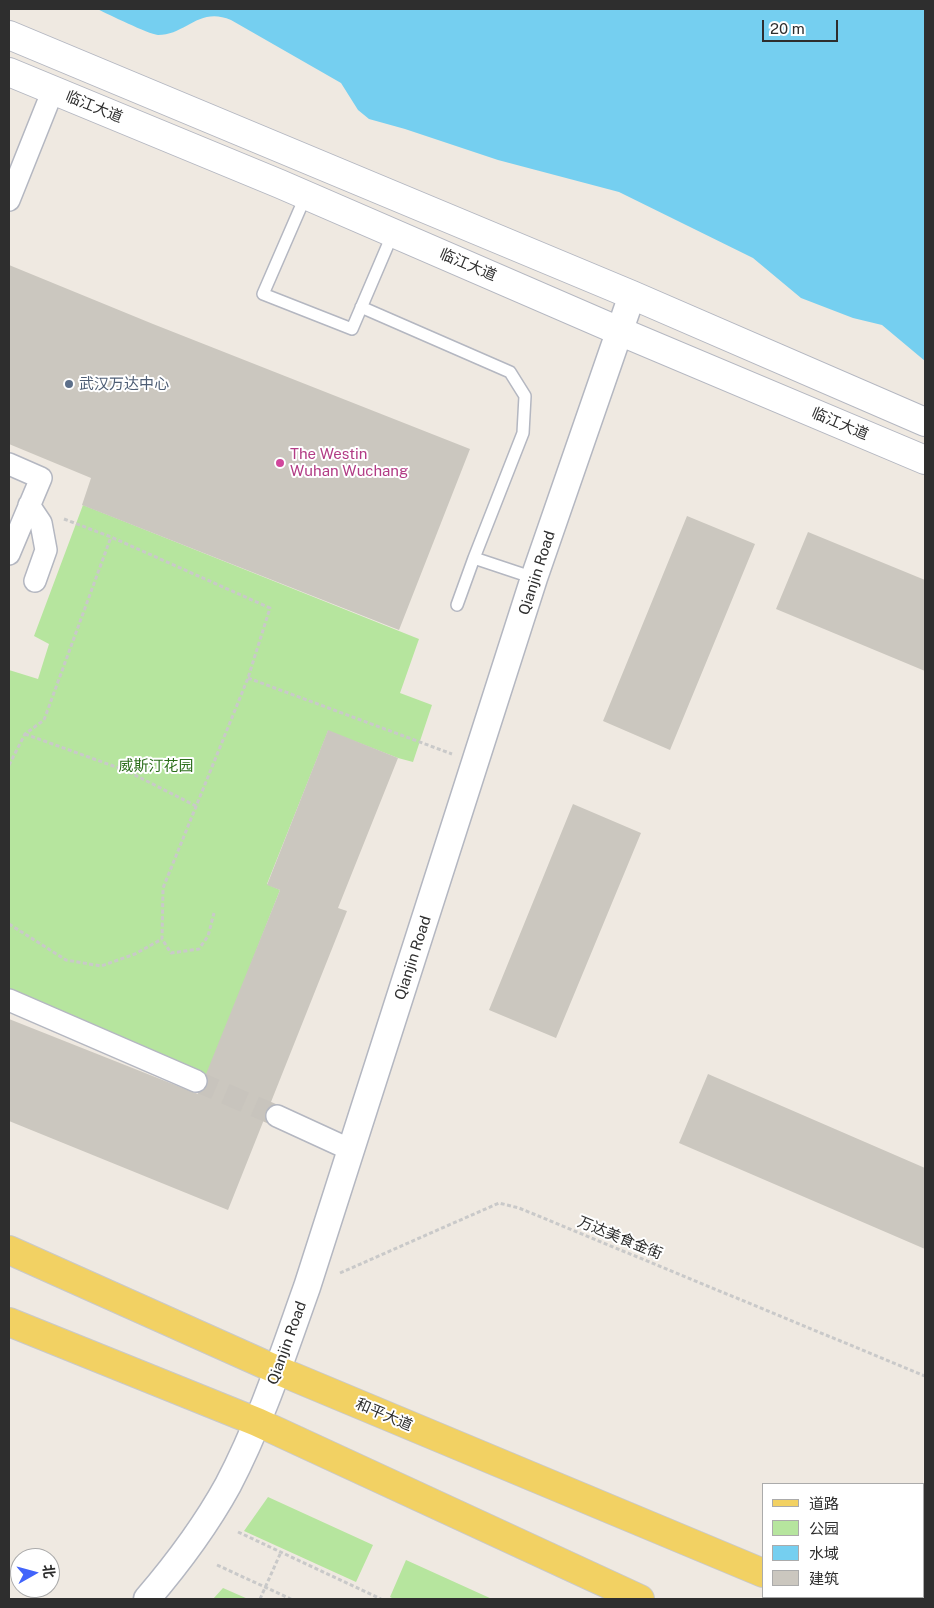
<!DOCTYPE html>
<html>
<head>
<meta charset="utf-8">
<style>
	body { margin:0 }
	#map { position:relative; width:934px; height:1608px; overflow:hidden; background:#efe9e1; font-family:"Public Sans","Noto Sans SC",sans-serif }
	canvas { display:block }
	.frame { position:absolute; inset:0; border:10px solid #2e2e2e; pointer-events:none }
	.legend { position:absolute; left:762px; top:1483px; width:162px; height:115px; box-sizing:border-box; background:#fff; border:1px solid #ababab; margin:0; padding:6px 9px; list-style:none; font-size:15px; color:#2e2e2e }
	.legend li { display:flex; align-items:center; gap:10px; height:25px }
	.legend b { width:25px; border:1px solid #ababab }
	.north { position:absolute; left:10px; top:1548px; width:50px; height:50px; box-sizing:border-box; background:#fff; border:1px solid #ababab; border-radius:50%; rotate:83deg; font-size:14px; font-weight:700; line-height:20px; text-align:center; color:#2e2e2e }
	.north::after { content:''; display:block; margin:auto; width:18px; height:22px; background:#4264fb; clip-path:polygon(50% 0,100% 100%,50% 72%,0 100%) }
	.scale { position:absolute; left:762px; top:20px; width:76px; height:22px; box-sizing:border-box; border:2px solid #2e2e2e; border-top:0; padding-left:6px; font-size:15px; line-height:18px; white-space:nowrap; color:#2e2e2e; -webkit-text-stroke:4px #fff; paint-order:stroke }
</style>
</head>
<body>
<div id="map">
<canvas width="934" height="1608"></canvas>
<div class="frame"></div>
<ul class="legend">
<li><b style="height:6px;background:#f2d163"></b>道路</li>
<li><b style="height:14px;background:#b6e59e"></b>公园</li>
<li><b style="height:14px;background:#75cff0"></b>水域</li>
<li><b style="height:14px;background:#cbc7bf"></b>建筑</li>
</ul>
<div class="north">北</div>
<div class="scale">20 m</div>
</div>
<script>
const g = document.querySelector('canvas').getContext('2d');
g.lineJoin = 'round';
function paint(path, color) {
  g.fillStyle = color;
  g.fill(path, 'evenodd');
}
function strokePath(path, color, width, dash) {
  g.strokeStyle = color;
  g.lineWidth = width;
  g.lineCap = dash ? 'butt' : 'round';
  g.setLineDash(dash || []);
  g.stroke(path);
}
function write(font, color, halo, rows, align = 'center') {
  g.font = font + ' "Public Sans","Noto Sans SC",sans-serif';
  g.lineWidth = 4;
  g.setLineDash([]);
  g.textBaseline = 'middle';
  g.strokeStyle = halo;
  g.fillStyle = color;
  for (const [text, x, y, turn = 0] of rows) {
    g.save();
    g.translate(x, y);
    g.rotate((+turn || 0) * Math.PI / 180);
    g.textAlign = isNaN(turn) ? turn : align;
    if (halo) g.strokeText(text, 0, 0);
    g.fillText(text, 0, 0);
    g.restore();
  }
}
const green = new Path2D(`
	M83 505 419 639 400 693 432 705 413 762 398 758 328 731 267 884 280 890 207 1076 9 990V670L38 679 49 644 34 636Z
	M268 1497 373 1545 356 1582 244 1531Z
	M406 1560 492 1599H394L390 1597Z
	M223 1588 248 1599H213Z`);
const water = new Path2D(`
	M97 9H925V361L882 325 853 318 801 298 753 258 619 192 498 160 405 129 369 119 358 110 341 83 231 20C199 6 186 35 158 35 148 34 108 14 97 9Z`);
const building = new Path2D(`
	M9 265 153 324 470 449 399 630 82 505 91 478 9 444Z
	M687 516 755 544 670 750 603 721Z
	M808 532 925 580V671L776 609Z
	M328 730 398 758 338 908 347 911 228 1210 9 1121V1019L198 1094 280 890 267 885Z
	M573 804 641 833 556 1038 489 1010Z
	M708 1074 925 1168V1249L679 1143Z`);
const minorTunnel = new Path2D(`
	M196 1081 277 1116`);
const path = new Path2D(`
	M64 519 111 537 270 608 248 678 163 888 162 939 171 953 199 949 208 936 214 913
	M248 678 452 754
	M25 734 127 771 196 806
	M9 765 25 734 44 720 111 537
	M9 924 66 960 101 966 135 954 162 939
	M340 1273 499 1203 519 1208 925 1376
	M238 1532 381 1599
	M217 1565 291 1599
	M260 1599 281 1552`);
const service = new Path2D(`
	M306 195 263 294 352 329 393 233
	M361 307 510 372 525 396 523 433 474 558 534 578
	M457 605 474 558`);
const minor = new Path2D(`
	M9 200 53 90
	M9 464 41 478 9 554
	M29 505 41 523 46 550 35 581
	M9 1000 196 1081
	M277 1116 351 1150`);
const tertiary = new Path2D(`
	M147 1599C177 1564 206 1525 228 1485 261 1422 283 1354 307 1287L534 578 632 295`);
const secondary = new Path2D(`
	M9 35 632 295 925 422
	M9 72 280 184 619 331 925 460`);
const primary = new Path2D(`
	M9 1250 277 1370 763 1573
	M9 1322 257 1422 640 1599
	M820 1597 826 1599`);
const markers = [
	[69,384,5,"#5c6f8a"],
	[280,463,5,"#d1479c"]
];
const streetNames = [
	["临江大道",94,107,22],
	["临江大道",468,265,23],
	["临江大道",840,424,23],
	["Qianjin Road",537,573,-72],
	["Qianjin Road",413,958,-72],
	["万达美食金街",620,1238,22],
	["Qianjin Road",287,1343,-70],
	["和平大道",384,1415,23]
];
const serviceNames = [
	["武汉万达中心",79,384]
];
const hotelNames = [
	["The Westin",290,454],
	["Wuhan Wuchang",290,471]
];
const parkNames = [
	["威斯汀花园",156,766]
];
paint(green, '#b6e59e');
paint(water, '#75cff0');
paint(building, '#cbc7bf');
strokePath(minorTunnel, '#c8c4bd', 21, [21, 11]);
strokePath(service, '#b4b7c1', 14);
strokePath(minor, '#b4b7c1', 24);
strokePath(tertiary, '#b4b7c1', 29);
strokePath(secondary, '#b4b7c1', 30);
strokePath(primary, '#c9c9c9', 30);
strokePath(path, '#c9c9c9', 3, [4, 2.5]);
strokePath(service, '#fff', 11);
strokePath(minor, '#fff', 21);
strokePath(tertiary, '#fff', 26);
strokePath(secondary, '#fff', 28);
strokePath(primary, '#f2d163', 28);
for (const [x, y, r, color] of markers) {
  const dot = new Path2D();
  dot.arc(x, y, r, 0, 2 * Math.PI);
  g.fillStyle = color;
  g.fill(dot);
  strokePath(dot, '#fff', 2);
}
write('15px', '#2e2e2e', '#fff', streetNames);
write('15px', '#4e5e75', '#fff', serviceNames, 'left');
write('15px', '#b23c85', '#fff', hotelNames, 'left');
write('15px', '#2c6e1b', '#fff', parkNames);
</script>
</body>
</html>
